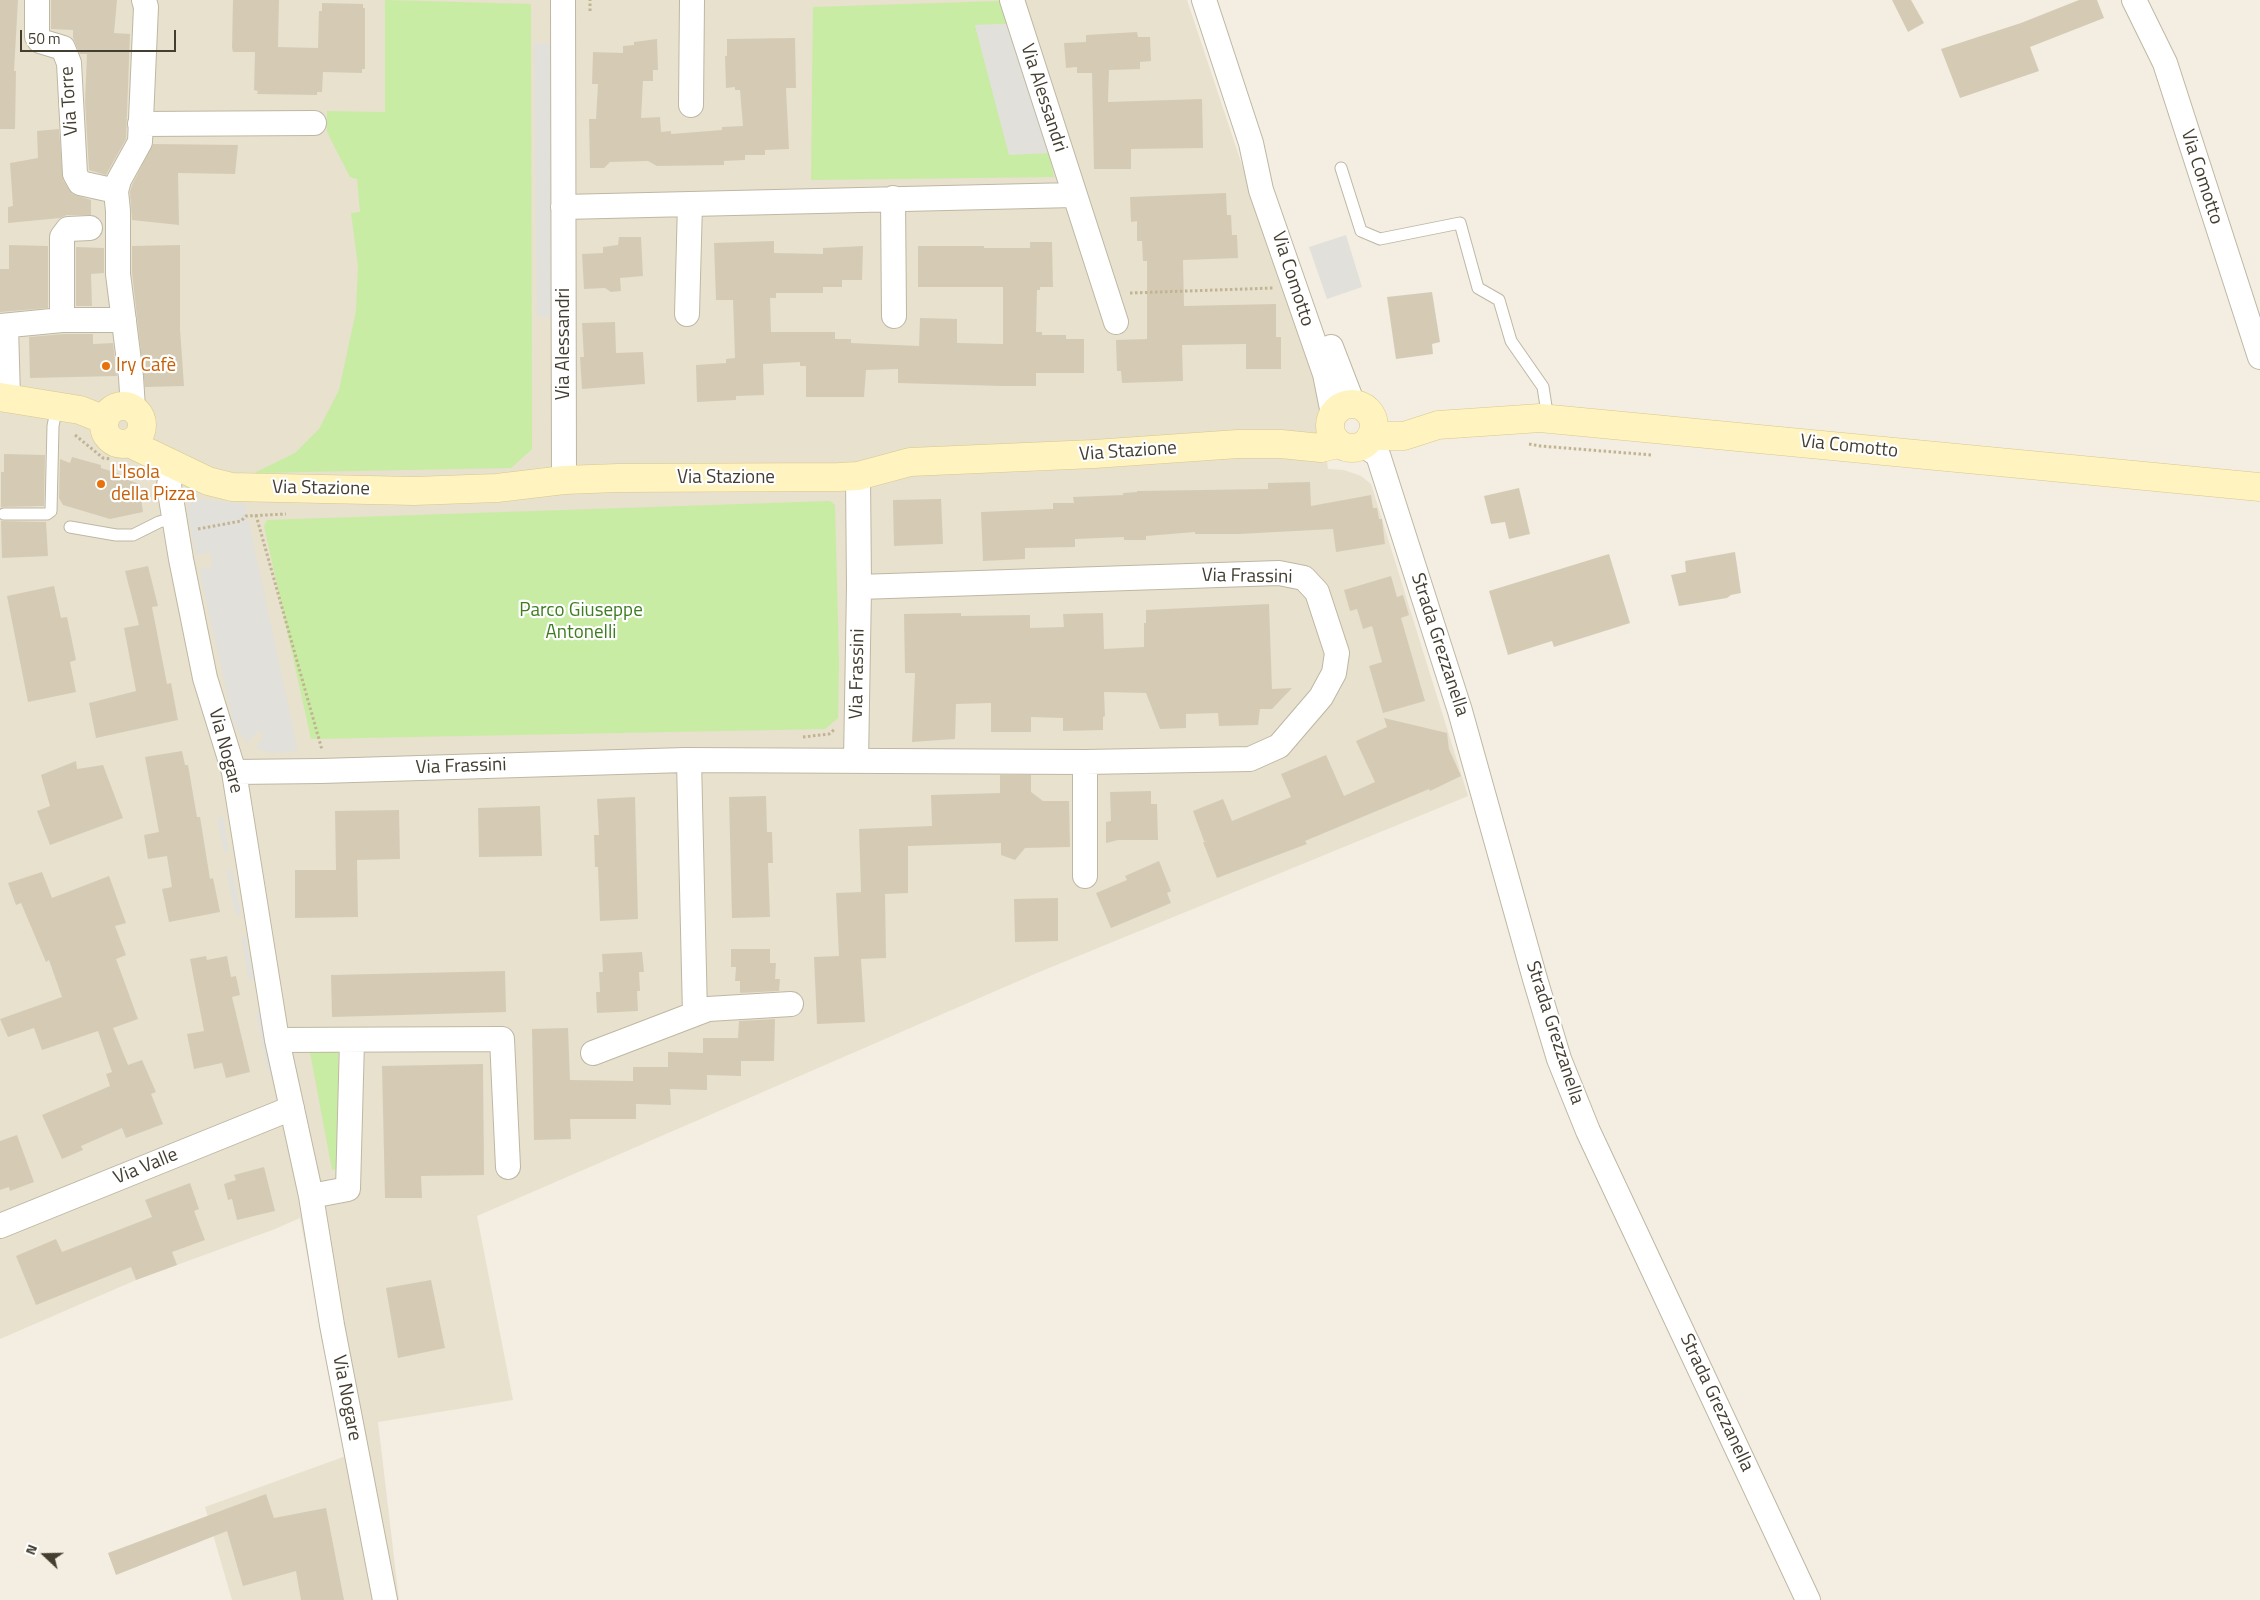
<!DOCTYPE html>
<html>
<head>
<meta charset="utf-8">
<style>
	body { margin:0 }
	#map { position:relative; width:2260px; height:1600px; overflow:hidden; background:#f3eee1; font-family:"Titillium Web",sans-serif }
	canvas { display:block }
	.north { position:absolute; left:20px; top:1530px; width:50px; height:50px; -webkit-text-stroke:4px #fff; paint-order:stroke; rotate:291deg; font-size:14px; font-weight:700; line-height:20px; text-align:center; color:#443e31 }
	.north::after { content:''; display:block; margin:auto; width:18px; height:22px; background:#443e31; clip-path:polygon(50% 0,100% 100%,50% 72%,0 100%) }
	.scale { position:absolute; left:20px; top:30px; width:156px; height:22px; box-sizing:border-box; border:2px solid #443e31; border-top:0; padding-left:6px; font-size:15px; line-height:18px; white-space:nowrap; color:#443e31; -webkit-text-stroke:4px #fff; paint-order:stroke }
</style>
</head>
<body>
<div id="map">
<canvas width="2260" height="1600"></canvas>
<div class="north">N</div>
<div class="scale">50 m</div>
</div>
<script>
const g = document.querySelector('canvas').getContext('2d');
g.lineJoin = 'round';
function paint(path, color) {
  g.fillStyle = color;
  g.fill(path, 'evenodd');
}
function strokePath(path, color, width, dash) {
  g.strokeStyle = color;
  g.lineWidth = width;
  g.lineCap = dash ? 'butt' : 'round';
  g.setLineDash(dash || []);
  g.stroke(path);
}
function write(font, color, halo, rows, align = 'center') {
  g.font = font + ' "Titillium Web",sans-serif';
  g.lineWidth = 4.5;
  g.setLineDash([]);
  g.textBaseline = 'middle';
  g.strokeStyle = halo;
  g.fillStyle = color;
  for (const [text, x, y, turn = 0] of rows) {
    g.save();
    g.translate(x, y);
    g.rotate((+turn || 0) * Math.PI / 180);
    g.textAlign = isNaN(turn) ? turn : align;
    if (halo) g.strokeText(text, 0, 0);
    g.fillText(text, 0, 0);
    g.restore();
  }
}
const residential = new Path2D(`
	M0 0H1187L1318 393 1328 469 1344 470 1361 476 1371 484 1468 796 1037 973 477 1216 513 1400 378 1422 399 1600H232L205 1507 346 1456 300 1218 275 1229 136 1280 0 1339Z`);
const green = new Path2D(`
	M385 0 531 4 532 449 511 468 254 473 295 453 319 429 339 390 356 311 358 266 351 213 360 212 357 179 350 177 327 132V111L385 112Z
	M999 1 1007 24 975 25 1009 154 1049 153 1054 177 811 180 813 7Z
	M830 501 835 505 839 664 838 718 825 729 311 739 264 526 267 520Z
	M309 1047 338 1048 340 1168 332 1170Z`);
const parking = new Path2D(`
	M1007 24 1049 153 1009 155 975 25Z
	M534 43H550L553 317H537Z
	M1346 235 1362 287 1327 299 1309 247Z
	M195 499 245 504 298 751 270 753 256 748 264 735 258 732 247 743 234 724 201 578 200 569 213 566 210 552 196 555 187 510 190 502Z
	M223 817 229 851 224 852 217 818Z
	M232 870 241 914 236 915 226 871Z
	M245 936 254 979 249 980 241 937Z
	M262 1012 273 1073 268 1074 256 1013Z`);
const building = new Path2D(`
	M0 0H18L14 71H16L15 129H0Z
	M51 0H117L114 33 130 34 126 139 106 175 89 170 85 102 87 54H80L73 38V30L51 29Z
	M233 0H279L278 47 318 48 319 11H322V3L363 4V8H365V69H362V73L323 72 322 92H317V95L257 94 258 91 254 90 255 52H233L232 48Z
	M1892 0H1911L1924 23 1908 32Z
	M2079 0H2097L2104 18 2030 47 2039 71 1960 98 1941 49 2021 23Z
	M1137 32 1138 37H1150L1151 61 1140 62V69L1109 70 1108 102 1202 99 1203 148 1131 149V169H1094L1092 73H1077V67L1066 68 1064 43 1086 42V35Z
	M795 38 796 88H786L789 149 765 150V155H745V160L724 161V165L657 166 648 161 610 162 604 168H590L589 119H596L598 84H592L593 52 623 53V46L634 45V42L657 39 658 70H653V81H643L641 118 660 117 661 132 671 131V134L722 130V127L743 126 740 90H735V87L726 88 725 56H727V39Z
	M59 129 63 180 72 194 91 200V215H67L60 218 8 223V207L13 206 10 163 38 158 37 131Z
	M153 144 238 145 235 174 178 173 179 225 132 220 130 192 132 185Z
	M1226 193 1227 215H1231L1232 235H1237L1238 258 1183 260 1184 306 1276 304V337H1281V369H1246V344L1182 345 1183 381 1122 383 1121 371H1117L1116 340 1147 339V261H1143L1142 241H1137V221L1131 222 1130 197Z
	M619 237H641L643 276 620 278 621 291 611 292 605 288 584 289 582 254 603 253V247L618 245Z
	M774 241V253L823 254V248L863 246 862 280H842V287H823V293H776V298H770L771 332H835V339H851V343L919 346 920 318 957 319V343L1003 344V287H918V246H984V248H1030V242H1052L1053 287H1040V290H1037L1036 332H1042V335H1066V339H1084V373H1036V386H1003L898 383V369L866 370 864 397H806V366H800V362L763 364 764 395 736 396V400L697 402 696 365 726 363V359L735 358 733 300H716L714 243Z
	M9 245 48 246V308L0 312V269H9Z
	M180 245V329L184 386 145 387 132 273V246Z
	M76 247 104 248V273L91 274 92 306H76Z
	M1432 292 1440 342 1432 344 1433 354 1396 359 1387 297Z
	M615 322 616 353 643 352 645 384 582 389 580 357H584L582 323Z
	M63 334H93V344L113 343 117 376 30 378 29 337Z
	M4 454 45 455 44 506 1 507V472H4Z
	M72 457 101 465V468L127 476 126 479 139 484 143 512 110 519 63 505 59 498 60 459 70 463Z
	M1310 482 1311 506 1371 495 1373 508H1377L1379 519H1382L1385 544 1336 552 1333 529 1239 534H1195V532L1146 536V540H1124V537L1075 539V547L1025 548V559L983 561 981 512 1053 509V503H1074L1073 497 1123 495V493L1137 492V491L1268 489V483Z
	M1519 488 1530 534 1509 539 1505 522 1491 524 1484 496Z
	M941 499 943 544 894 546 893 500Z
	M1 521 46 522 48 556 2 558Z
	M1735 552 1741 593 1731 595 1727 598 1679 606 1671 575 1686 572 1685 561Z
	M1609 554 1630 623 1554 647 1552 641 1508 655 1489 591Z
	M148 566 158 606 152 607 167 684 171 683 178 720 96 738 89 703 136 691 124 628 139 625 125 571Z
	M1391 576 1397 597 1403 595 1409 615 1401 618 1425 701 1383 713 1369 666 1382 662 1372 626 1363 629 1357 609 1350 611 1344 590Z
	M54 586 61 618 67 617 76 660 70 662 76 692 28 702 7 596Z
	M1269 604 1272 689 1292 688 1272 709H1260L1258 725 1219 726 1218 713 1186 714V728L1160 729 1146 693 1104 692 1105 716 1103 717V730L1063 731V718L1031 717V732H991V703L956 704 955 739 912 742 915 673H905L904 614 961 613V616L1030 615V628L1064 627 1063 614 1103 613 1104 649 1144 647V623H1146V610Z
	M1384 718 1447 733 1449 749 1461 776 1430 791 1429 789 1305 841 1307 844 1217 878 1203 842 1207 841H1204L1193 811 1223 799 1232 821 1291 797 1281 774 1326 755 1344 796 1375 782 1356 741 1387 727Z
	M182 751 185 765H188L197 817H200L210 879 213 878 220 912 169 922 162 889 172 887 167 856 148 859 144 835 159 832 145 757Z
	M76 761 77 769 103 765 123 818 50 845 37 811 50 806 41 775Z
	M1000 775H1031V792L1043 801H1069L1070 847 1025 848 1015 860 1001 855V843L908 846V893L885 894 886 958 861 959 865 1022 817 1024 814 957 839 956 836 893 861 892 859 829 932 826 931 795 1000 793Z
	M1151 791V804H1157L1158 840H1118L1106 843V822L1111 821 1110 792Z
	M766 796 767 832H772L773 863H768L770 917 732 918 729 797Z
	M635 797 638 919 600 921 598 867H595L594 835H599L597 799Z
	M540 806 542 856 479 857 478 808Z
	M399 810 400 859 357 860 358 917 295 918V870H336L335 811Z
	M1159 861 1171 891 1167 893 1171 903 1111 928 1096 893 1127 880 1125 876Z
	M42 872 52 898 109 876 126 923 115 926 126 955 116 959 138 1019 113 1028 128 1065 142 1060 156 1092 151 1094 163 1124 126 1138 122 1128 81 1146 83 1150 62 1159 42 1115 110 1086 106 1074 112 1072 98 1031 42 1050 34 1028 8 1037 0 1019 62 997 49 960 46 962 21 903 16 905 8 883Z
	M1058 898V941L1015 942 1014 899Z
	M731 949H770V963H776L775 979H780L779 991 740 993V981H735L736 967H731Z
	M642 952 644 972H639L640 991H637L638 1011 597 1013 596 992H600L599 972H603L602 954Z
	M206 956 207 960 227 956 231 977 236 976 240 995 232 997 250 1072 226 1078 222 1063 194 1069 187 1034 204 1031 190 959Z
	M505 971 506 1012 332 1017 331 975Z
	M775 1019 774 1061H741V1076L707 1075V1090L670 1089 671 1105 636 1104V1119H570L571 1139 534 1140 532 1029 568 1028 570 1080 633 1081V1067H668V1052L703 1053V1038H738L739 1021Z
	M483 1064 484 1175 421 1176 422 1198H385L382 1066Z
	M17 1135 34 1182 10 1191 9 1187 0 1190V1141Z
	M264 1167 275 1211 237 1220 232 1199 228 1200 224 1184 236 1180 234 1175Z
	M190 1183 199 1209 194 1211 205 1240 172 1252 177 1265 136 1280 131 1267 36 1305 16 1256 56 1239 62 1252 152 1217 145 1200Z
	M431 1280 445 1348 398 1358 386 1288Z
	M266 1494 274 1518 326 1508 344 1600H301L296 1571 243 1586 227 1531 116 1575 108 1553Z`);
const path = new Path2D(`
	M590 11V0
	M1130 293 1273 288
	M75 435 103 458 111 459
	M1529 444 1540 446 1652 455
	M256 515 322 750
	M198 529 241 521 246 516 286 514
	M803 737 829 734 835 729`);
const lane = new Path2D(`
	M1341 168 1361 231 1380 239 1460 223 1478 288 1499 300 1511 341 1543 387 1548 419
	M4 514H47L51 511 53 426 57 406
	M70 527 116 535H133L159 522 174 518`);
const street = new Path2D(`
	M37 0V37L40 41 63 48 69 63 75 174 80 183 116 191
	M563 0 564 480
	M1012 0 1116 322
	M1204 0 1251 143 1261 190 1325 374 1333 414
	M2134 0 2165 63 2260 357
	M691 105 692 0
	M140 124 314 123
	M893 198 894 316
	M563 207 1074 195
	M687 314 690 204
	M62 320V237L68 229 90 228
	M0 326 62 320H124
	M6 326 8 398
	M1331 347 1353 404
	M133 408 131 377 118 274V211L116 191 119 180 140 142 146 7 144 0
	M1363 445 1378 455 1460 711 1535 979 1559 1059 1588 1131 1808 1600
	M172 464 169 486 181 559 205 678 234 772 277 1040 311 1196 332 1325 385 1600
	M689 761 695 1014
	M856 761 859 587 858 476
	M234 772 321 771 685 760 1085 762 1250 759 1279 746 1321 697 1334 673 1337 653 1317 592 1304 578 1279 573 859 587
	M1085 876V762
	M277 1040 502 1039 508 1167
	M593 1053 708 1009 791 1004
	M311 1196 348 1189 352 1041
	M0 1226 292 1108`);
const secondary = new Path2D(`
	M0 397 80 410 105 420
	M1330 426a22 22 0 1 1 44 0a22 22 0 1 1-44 0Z
	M104 425a19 19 0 1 1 38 0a19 19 0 1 1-38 0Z
	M1371 436H1404L1438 425 1540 418 2260 487
	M129 443 208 481 232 487 414 491 497 488 564 480 618 478 839 477 858 476 910 462 1094 454 1238 444H1281L1321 448 1338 444`);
const markers = [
	[106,366,5,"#e8710a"],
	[101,484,5,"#e8710a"]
];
const streetNames = [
	["Via Alessandri",1043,98,72],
	["Via Torre",70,101,-94],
	["Via Comotto",2201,177,72],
	["Via Comotto",1292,279,72],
	["Via Alessandri",564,344,-90],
	["Via Comotto",1849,447,6],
	["Via Stazione",1128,452,-4],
	["Via Stazione",726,478],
	["Via Stazione",321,489,1],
	["Via Frassini",1247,577,1],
	["Strada Grezzanella",1439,645,72],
	["Via Frassini",858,674,-89],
	["Via Nogare",225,751,75],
	["Via Frassini",461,767,-2],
	["Strada Grezzanella",1554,1033,72],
	["Via Valle",146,1167,-22],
	["Via Nogare",346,1398,79],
	["Strada Grezzanella",1716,1403,65]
];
const foodNames = [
	["Iry Cafè",116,366],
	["L'Isola",111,473],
	["della Pizza",111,495]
];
const parkNames = [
	["Parco Giuseppe",581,611],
	["Antonelli",581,633]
];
paint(residential, '#e7e1ce');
paint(green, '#c8eca4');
paint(parking, '#e2e0db');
paint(building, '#d5cbb5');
strokePath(lane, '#beb7a3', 13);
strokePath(street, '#beb7a3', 26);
strokePath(secondary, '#d8c88b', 29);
strokePath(path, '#c2b493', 3, [2.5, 2.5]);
strokePath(lane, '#fff', 11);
strokePath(street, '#fff', 24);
strokePath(secondary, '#fff3bf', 28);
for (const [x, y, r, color] of markers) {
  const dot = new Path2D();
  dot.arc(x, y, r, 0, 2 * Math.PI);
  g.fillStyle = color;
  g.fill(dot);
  strokePath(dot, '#fff', 2);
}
write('19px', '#443e31', '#fff', streetNames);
write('19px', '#c56008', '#fff', foodNames, 'left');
write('19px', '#3d7c1f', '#fff', parkNames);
</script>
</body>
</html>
